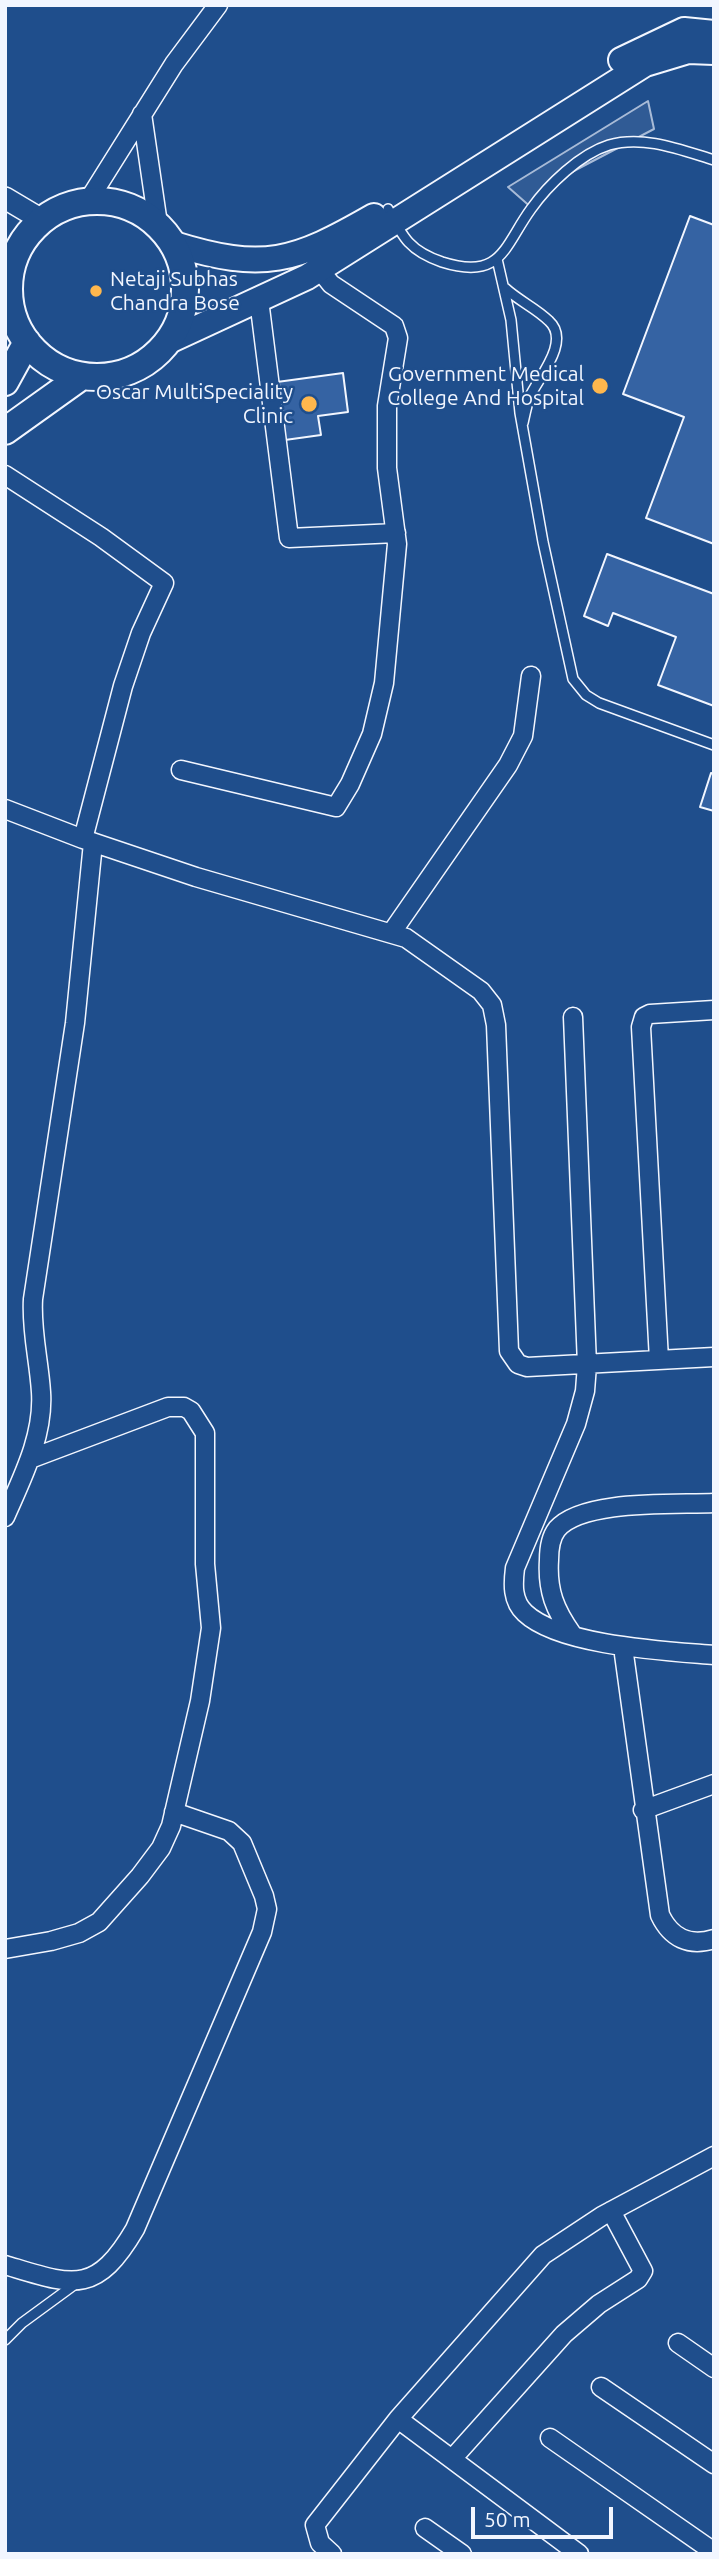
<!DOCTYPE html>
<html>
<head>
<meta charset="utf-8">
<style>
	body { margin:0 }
	#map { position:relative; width:719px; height:2559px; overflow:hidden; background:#1f4e8c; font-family:Ubuntu,sans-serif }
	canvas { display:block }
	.frame { position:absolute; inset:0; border:7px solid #f2f6ff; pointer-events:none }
	.scale { position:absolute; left:471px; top:2507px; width:142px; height:32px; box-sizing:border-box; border:4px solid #f2f6ff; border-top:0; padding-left:9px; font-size:21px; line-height:24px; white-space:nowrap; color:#f2f6ff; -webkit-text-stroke:5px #1f4e8c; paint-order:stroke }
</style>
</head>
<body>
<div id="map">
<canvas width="719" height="2559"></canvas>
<div class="frame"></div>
<div class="scale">50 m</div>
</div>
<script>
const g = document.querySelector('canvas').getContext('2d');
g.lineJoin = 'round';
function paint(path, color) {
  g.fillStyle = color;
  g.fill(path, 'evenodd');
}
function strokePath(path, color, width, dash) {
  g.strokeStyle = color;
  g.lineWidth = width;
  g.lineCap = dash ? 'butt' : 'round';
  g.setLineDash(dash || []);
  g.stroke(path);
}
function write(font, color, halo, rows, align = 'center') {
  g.font = font + ' Ubuntu,sans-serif';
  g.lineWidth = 5;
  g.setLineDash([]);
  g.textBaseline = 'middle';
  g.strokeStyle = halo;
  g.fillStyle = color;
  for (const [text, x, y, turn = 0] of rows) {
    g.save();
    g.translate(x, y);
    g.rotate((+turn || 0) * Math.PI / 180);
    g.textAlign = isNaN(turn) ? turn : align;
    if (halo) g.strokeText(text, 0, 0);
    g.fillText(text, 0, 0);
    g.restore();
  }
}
const parking = new Path2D(`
	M648 101 654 129 570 173 533 209 508 187Z`);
const building = new Path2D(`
	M690 216 714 225V544L646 518 684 417 623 394Z
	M343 373 348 412 318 416 321 435 285 440 277 382Z
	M607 554 714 594V706L658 685 676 637 613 613 608 626 584 616Z
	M711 773 714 774V811L700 807Z`);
const service = new Path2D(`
	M388 209C403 238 410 251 442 262 502 281 504 246 531 209 548 185 580 154 609 145 644 135 681 150 714 160
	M497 259 511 320 520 413 543 542 573 679 586 695 599 703 714 745
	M505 288C519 301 536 308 549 321 571 341 539 377 530 396 527 404 525 414 523 423
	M5 2340 22 2323 78 2282`);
const minor = new Path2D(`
	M142 114 158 224
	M88 201 174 64 218 5
	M259 300 289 538 396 533
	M5 475 101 537 164 583 141 633 123 686 83 839
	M181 770 336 807 350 784 372 734 384 683 397 544 387 468V406L398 338 394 326 331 284 319 269
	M5 809 83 839 196 877 406 938 481 991 492 1005 496 1025 509 1351 518 1364 527 1367 714 1357
	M392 932 508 765 523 736 531 676
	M573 1017 587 1365 585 1391 576 1424 515 1568C513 1584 512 1601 525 1613 560 1646 667 1651 714 1655
	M659 1360 641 1027 644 1017 650 1014 714 1010
	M5 1517C22 1478 44 1436 41 1392 39 1360 31 1331 33 1299L75 1023 93 843
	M572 1634C555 1610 547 1591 549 1560 549 1549 550 1538 557 1529 583 1499 675 1505 714 1503
	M623 1647 660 1915C671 1938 689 1947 714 1939
	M643 1810 714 1784
	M5 1949 51 1941 79 1933 99 1922 140 1876 161 1848 171 1826 200 1701 211 1628 205 1564V1433L191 1411 184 1407H168L30 1459
	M5 2265C72 2285 95 2297 135 2229L262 1932 267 1909 264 1896 242 1843 229 1831 174 1812
	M678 2343 714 2368
	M601 2387 714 2464
	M398 2419 579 2554
	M550 2438 714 2552
	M452 2459 564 2334 599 2304 638 2279 643 2271 611 2211
	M425 2528 462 2554
	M332 2554 320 2543 315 2525 398 2419 543 2255 602 2216 714 2156`);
const tertiary = new Path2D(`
	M5 198 42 220`);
const secondary = new Path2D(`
	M621 60 684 30 714 33
	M174 244C264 272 294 262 374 216
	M171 340 307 277 645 64 688 51 714 52`);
const primary = new Path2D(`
	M9 289a88 88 0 1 1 176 0a88 88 0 1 1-176 0Z
	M5 382 27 342
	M5 431 82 376`);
const markers = [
	[96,291,7,"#ffb74d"],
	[600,386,9,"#ffb74d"],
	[309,404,9,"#ffb74d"]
];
const poiNames = [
	["Netaji Subhas",110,279,"left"],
	["Chandra Bose",110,303,"left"],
	["Government Medical",584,374],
	["College And Hospital",584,398],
	["Oscar MultiSpeciality",293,392],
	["Clinic",293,416]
];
paint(parking, '#305b95');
strokePath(parking, '#a8bbd7', 2);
paint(building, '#3563a3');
strokePath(building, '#f2f6ff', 2);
strokePath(service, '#f2f6ff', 12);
strokePath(minor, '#f2f6ff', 21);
strokePath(tertiary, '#f2f6ff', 24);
strokePath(secondary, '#f2f6ff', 28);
strokePath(primary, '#f2f6ff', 30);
strokePath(service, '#1f4e8c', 9);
strokePath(minor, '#1f4e8c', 18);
strokePath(tertiary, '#1f4e8c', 21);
strokePath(secondary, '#1f4e8c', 24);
strokePath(primary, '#1f4e8c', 26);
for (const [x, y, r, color] of markers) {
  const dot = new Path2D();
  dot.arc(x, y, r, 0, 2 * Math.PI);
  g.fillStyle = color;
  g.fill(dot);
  strokePath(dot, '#1f4e8c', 2.5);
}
write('21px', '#f2f6ff', '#1f4e8c', poiNames, 'right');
</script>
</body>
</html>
